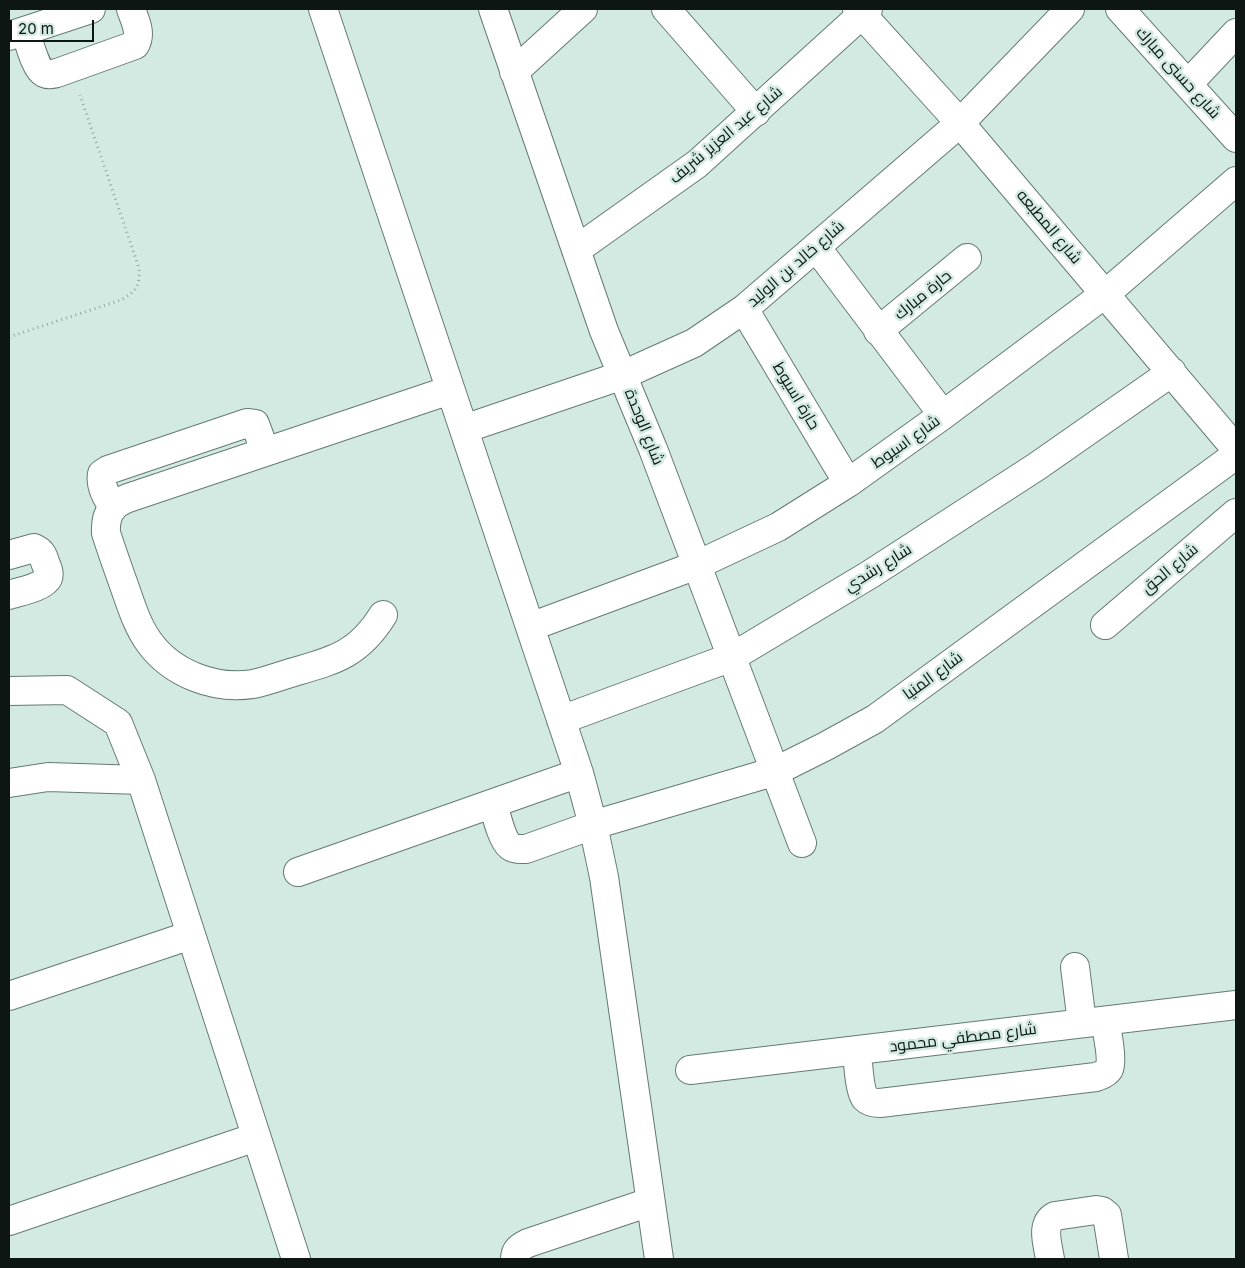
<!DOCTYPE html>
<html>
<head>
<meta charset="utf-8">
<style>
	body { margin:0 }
	#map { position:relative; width:1245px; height:1268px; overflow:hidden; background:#d2eae2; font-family:Inter,sans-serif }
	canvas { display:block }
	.frame { position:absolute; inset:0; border:10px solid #0e1614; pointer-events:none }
	.scale { position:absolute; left:10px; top:20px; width:84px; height:22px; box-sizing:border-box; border:2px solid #0e1614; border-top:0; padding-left:6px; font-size:15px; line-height:18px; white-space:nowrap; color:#0e1614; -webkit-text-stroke:4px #d2eae2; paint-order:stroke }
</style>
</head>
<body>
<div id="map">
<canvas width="1245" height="1268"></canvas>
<div class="frame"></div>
<div class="scale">20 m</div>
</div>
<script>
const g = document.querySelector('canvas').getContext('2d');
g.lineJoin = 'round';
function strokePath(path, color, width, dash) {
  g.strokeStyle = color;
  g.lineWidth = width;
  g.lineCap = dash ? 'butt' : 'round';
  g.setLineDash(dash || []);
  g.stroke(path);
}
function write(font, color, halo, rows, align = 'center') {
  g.font = font + ' Inter,Cairo,sans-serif';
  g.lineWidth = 5;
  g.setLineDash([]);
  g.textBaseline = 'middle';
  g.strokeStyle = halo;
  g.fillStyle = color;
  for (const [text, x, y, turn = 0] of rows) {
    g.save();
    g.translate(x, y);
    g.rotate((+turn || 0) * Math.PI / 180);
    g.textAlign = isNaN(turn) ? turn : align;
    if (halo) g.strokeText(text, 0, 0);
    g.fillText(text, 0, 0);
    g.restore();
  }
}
const path = new Path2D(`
	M9 337 121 300C137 291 140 286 139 268L80 95`);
const minor = new Path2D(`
	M323 9 579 773 593 825 604 877 659 1259
	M493 9 604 331 653 449 802 843
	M666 9 756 112
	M857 9 960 123 1236 449
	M1120 9 1236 138
	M25 31C29 41 35 68 44 73 48 75 52 74 57 73L135 45C142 33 135 21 131 9
	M9 36 91 9
	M514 72 583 9
	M1188 84 1236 33
	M816 247 943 415
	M576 250 697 164 868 9
	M744 309 848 483
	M878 331 967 258
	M464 429 623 375 694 343 744 309 960 123 1070 9
	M114 506C106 499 100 484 102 474L108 470 247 423 255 424 265 451
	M9 555 34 548C41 551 43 555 45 562 47 567 50 573 48 578 44 587 18 592 9 595
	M383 615C359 654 335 660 294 672 280 676 267 681 253 684 215 690 172 674 149 642 138 627 132 608 126 591 119 571 112 552 106 533 105 516 111 504 128 498L450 390
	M1105 625 1236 513
	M530 627 697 565 778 527 848 483 943 415 1110 290 1236 181
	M9 691 67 690 118 723 141 780 296 1259
	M561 720 732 657 869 575 1036 467 1172 372
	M9 783 48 777 141 780
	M493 804C496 814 502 840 510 846 515 850 521 849 526 849L593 825 776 771 826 746 875 719 1236 455
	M298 872 579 773
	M1075 967 1082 1023
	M9 996 191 935
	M857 1050C858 1061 859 1089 865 1098 869 1102 874 1103 880 1103L1096 1077C1101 1075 1106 1074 1109 1069 1113 1060 1107 1031 1105 1021
	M690 1070 1236 1005
	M9 1221 256 1137
	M515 1259C515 1250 520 1247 528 1243L650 1202
	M1050 1259C1048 1245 1040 1224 1055 1216L1096 1210 1102 1211 1107 1215 1114 1259`);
const streetNames = [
	["شارع حسنى مبارك",1178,73,48],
	["شارع عبد العزيز شريف",726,135,-40],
	["شارع المطبعه",1049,227,50],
	["شارع خالد بن الوليد",796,264,-41],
	["حارة مبارك",923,295,-39],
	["حارة اسيوط",796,396,59],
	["شارع الوحدة",644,427,68],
	["شارع اسيوط",906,442,-35],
	["شارع رشدي",878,568,-32],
	["شارع الحق",1170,569,-40],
	["شارع المنيا",933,676,-36],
	["شارع مصطفي محمود",963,1038,-7]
];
strokePath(minor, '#647a73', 30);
strokePath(path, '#95a8a1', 3, [1, 4]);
strokePath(minor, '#fff', 28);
write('16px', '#0e1614', '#d2eae2', streetNames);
</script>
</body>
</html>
